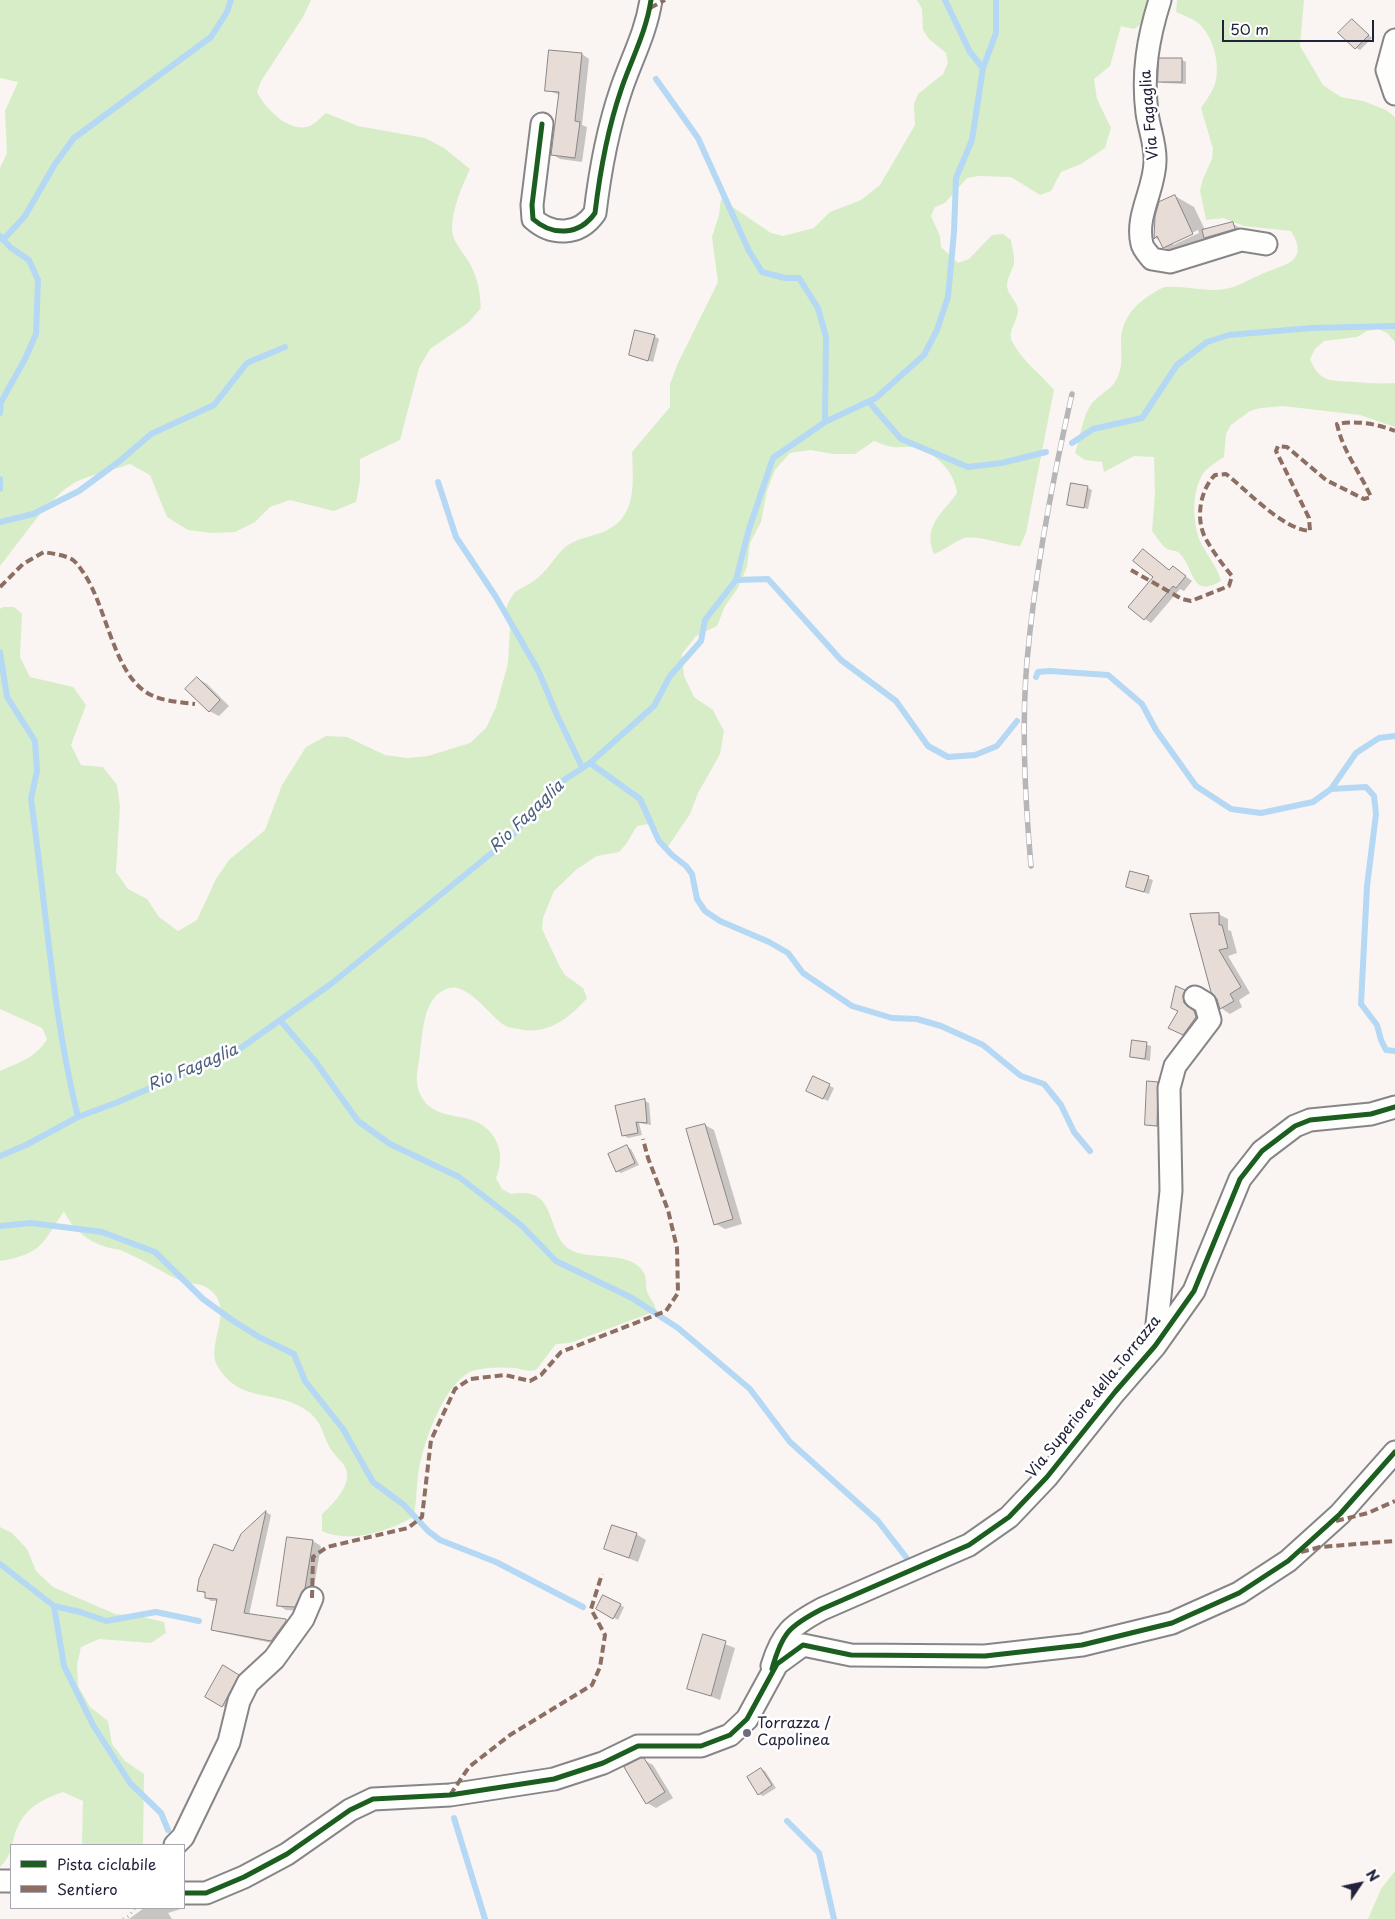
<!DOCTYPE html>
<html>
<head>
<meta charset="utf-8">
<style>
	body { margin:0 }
	#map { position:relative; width:1395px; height:1919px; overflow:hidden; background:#faf5f2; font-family:"Playpen Sans",sans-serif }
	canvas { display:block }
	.legend { position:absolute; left:10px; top:1844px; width:175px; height:65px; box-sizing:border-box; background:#fff; border:1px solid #a7a7b1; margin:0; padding:6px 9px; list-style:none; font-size:15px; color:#22223b }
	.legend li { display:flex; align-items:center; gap:10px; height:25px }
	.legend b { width:25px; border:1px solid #a7a7b1 }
	.north { position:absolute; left:1335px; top:1859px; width:50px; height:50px; -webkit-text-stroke:4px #fff; paint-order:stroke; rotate:56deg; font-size:14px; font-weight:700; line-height:20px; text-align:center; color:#22223b }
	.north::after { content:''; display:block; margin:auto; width:18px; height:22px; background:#22223b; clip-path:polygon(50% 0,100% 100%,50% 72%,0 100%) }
	.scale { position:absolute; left:1222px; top:20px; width:152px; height:22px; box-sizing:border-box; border:2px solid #22223b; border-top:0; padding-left:6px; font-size:15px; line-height:18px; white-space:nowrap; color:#22223b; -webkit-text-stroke:4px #fff; paint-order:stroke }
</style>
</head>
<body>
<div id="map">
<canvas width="1395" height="1919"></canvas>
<ul class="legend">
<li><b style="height:6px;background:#1b5e20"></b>Pista ciclabile</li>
<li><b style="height:6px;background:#8d6e63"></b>Sentiero</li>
</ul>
<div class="north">N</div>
<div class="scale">50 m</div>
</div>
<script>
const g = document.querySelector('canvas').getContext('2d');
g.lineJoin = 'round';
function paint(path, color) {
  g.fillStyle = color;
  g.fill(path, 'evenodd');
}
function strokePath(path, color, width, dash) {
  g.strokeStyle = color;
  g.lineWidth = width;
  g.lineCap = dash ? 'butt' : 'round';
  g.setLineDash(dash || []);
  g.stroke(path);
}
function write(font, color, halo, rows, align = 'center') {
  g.font = font + ' "Playpen Sans",sans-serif';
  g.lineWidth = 5;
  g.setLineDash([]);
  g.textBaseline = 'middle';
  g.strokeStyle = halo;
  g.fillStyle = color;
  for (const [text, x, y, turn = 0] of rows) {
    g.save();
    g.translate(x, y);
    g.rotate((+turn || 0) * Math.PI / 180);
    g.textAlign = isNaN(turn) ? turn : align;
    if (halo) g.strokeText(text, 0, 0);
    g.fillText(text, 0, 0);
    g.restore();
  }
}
const green = new Path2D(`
	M0 0H311L303 17 261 81 257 92C265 108 287 131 307 127 313 126 321 117 326 113L358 126 425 138 444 148 470 169C462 186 452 209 452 229 452 243 468 257 473 270 479 283 480 295 481 308L468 323 430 349 419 368 400 440 360 459V481L356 502 334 511 290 500 270 507 255 522 235 532 212 533 188 530 167 517 150 475 130 464C113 470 94 474 78 481 50 494 20 542 0 566V168L7 153 5 111 18 82 0 78Z
	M917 0H1155L1140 25 1134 29 1121 26 1110 66 1094 79 1097 99 1111 128 1105 148 1081 164 1061 172 1051 191 1040 195 1011 177 978 176 967 178 945 203 935 207 931 216 940 236 941 247 958 263 969 259 992 235 1003 234 1011 240C1012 247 1015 257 1014 264 1012 271 1007 278 1007 286 1008 296 1017 300 1018 310 1018 322 1006 331 1013 343 1023 362 1041 374 1054 390L1026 533 1020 546C1004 546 976 533 962 539 952 543 945 550 934 554 922 526 943 513 957 493 955 475 941 458 923 450 914 445 903 448 893 447 886 446 880 443 874 441L855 454H833L811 450 790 453 775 470 767 491 761 522 750 543 747 567 738 588 725 606 717 626 696 636 682 654 684 676 694 697 713 710 724 731 720 754 698 793 690 814 665 851 658 830 649 824 637 826 626 844 619 852 597 856 577 869 554 891 543 918 542 929 560 967 565 975 583 988 587 998C570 1018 546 1036 519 1029 514 1028 508 1028 504 1025 490 1016 468 983 449 988 423 995 423 1032 420 1053 419 1063 416 1074 417 1083 418 1092 423 1101 429 1106 442 1116 454 1115 469 1119 496 1127 507 1153 496 1178L502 1189 511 1194C560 1185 544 1234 571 1250 589 1261 634 1249 645 1275 647 1281 645 1288 648 1294 651 1301 655 1302 656 1311L570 1343 556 1344 536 1370C527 1372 523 1369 514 1368 502 1367 488 1367 476 1370 445 1377 421 1448 418 1476 416 1491 417 1503 413 1517 389 1531 349 1544 322 1531V1514C332 1505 349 1488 347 1473 346 1464 337 1458 332 1451 323 1438 324 1425 310 1413 278 1387 242 1406 218 1367 204 1344 239 1307 206 1287 199 1283 189 1284 181 1281 163 1273 146 1261 127 1253 121 1249 113 1249 106 1247 87 1241 72 1229 64 1211 42 1244 42 1254 0 1261V1071C18 1063 37 1057 47 1039L42 1028 0 1009V609L3 607H14L22 614 20 657 30 677 73 687 86 705 71 745 81 765 103 767 117 785 120 806 116 872 128 889 147 899 159 917 178 931 197 920 216 879 229 860 265 830 282 785 306 747 326 736 347 737 385 755 407 758 428 756 470 743 486 728 496 707 508 663 510 628 505 611C516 585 515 594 535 580 548 570 553 559 564 548 574 539 590 537 603 532 638 518 633 482 632 452L670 407V384L678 363 718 282 712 237 719 215 721 199 771 233 783 236 814 228 830 212 861 200 880 185 915 125 914 104 918 94 943 74 948 63 946 53 929 39 923 30 922 9Z
	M1177 0H1304L1300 46 1323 85 1341 97 1363 101 1386 110 1395 117V342L1387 333 1378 329 1367 331 1357 337 1324 341 1315 349 1310 359C1320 384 1332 380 1355 382 1369 383 1381 384 1395 383V427L1360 415 1283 406 1261 408 1250 411 1231 425 1226 434 1224 457C1218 461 1210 466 1205 471 1191 488 1192 525 1201 543 1208 557 1217 566 1221 581 1189 600 1195 565 1178 552 1175 550 1171 551 1167 549 1162 546 1156 536 1152 531L1155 493 1154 457 1134 456 1104 472 1102 462 1085 460 1075 453C1080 438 1082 419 1090 406 1098 394 1113 390 1118 376 1123 365 1121 354 1121 342 1121 316 1139 300 1162 288 1169 284 1206 291 1218 290 1234 289 1246 281 1260 275 1282 264 1311 264 1291 231L1244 226 1223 218 1206 220 1200 190 1203 179 1212 159 1213 149 1201 108C1207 99 1214 90 1216 80 1220 62 1212 33 1197 22 1191 18 1183 15 1176 12Z
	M0 1527 12 1533 27 1549 36 1571 53 1587 115 1614 138 1616 164 1622 166 1633 151 1643 99 1639 81 1647 77 1665 78 1686 90 1707 108 1721 112 1744 125 1761 144 1774 143 1844 86 1845 82 1843 83 1801 63 1792C39 1800 21 1811 14 1837 11 1850 10 1857 0 1867Z
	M1395 1871V1919H1368L1381 1889Z`);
const shadow = new Path2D(`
	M1352 20 1372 38 1360 50 1356 48Z
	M582 54 589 59 582 125 587 127 582 162 560 159 552 154 560 95 546 90Z
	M1182 60 1186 62V84L1163 83 1159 81Z
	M1175 196 1194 207 1205 230 1233 224 1242 229 1244 234 1183 258 1164 247 1161 241 1155 238ZM1198 230 1199 233 1173 245V242Z
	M654 336 659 339 653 362 630 355Z
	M1088 488 1092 490 1088 509 1068 504Z
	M1143 550 1170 571 1173 567 1192 581 1184 591 1180 589 1151 623 1145 619 1155 577Z
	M197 678 207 684 229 706 219 716 209 711Z
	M1131 873 1153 880 1149 894 1127 887Z
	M1218 914 1228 919V930L1231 931 1237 953 1228 956 1250 993 1239 1000 1242 1007 1230 1014 1221 1008 1218 998Z
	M1185 991 1192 995 1189 1001 1191 1008 1201 1017 1191 1038 1176 1031 1179 1011 1172 1007Z
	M1133 1041 1151 1046 1150 1061 1131 1057Z
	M814 1078 834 1088 828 1101 812 1093Z
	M1157 1084 1162 1086 1161 1127 1147 1125Z
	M645 1101 649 1103 651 1125 639 1123 642 1135 628 1138 623 1135 616 1107Z
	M705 1125 714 1130 742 1224 725 1229 716 1224Z
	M627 1147 631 1149 639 1165 621 1173 617 1171Z
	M266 1512 271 1515 249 1615 286 1621 291 1623 277 1644 218 1632 213 1629 218 1601H211L206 1598V1594L198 1590 234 1552 242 1535Z
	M636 1534 646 1540 638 1562 605 1549Z
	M288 1538 313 1541 321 1546 313 1592 303 1611 286 1610 278 1605Z
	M603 1597 624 1607 618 1620 597 1608Z
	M704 1636 735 1648 720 1700 689 1688Z
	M223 1667 248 1681 232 1711 207 1697Z
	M644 1760 653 1765 673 1798 656 1808 647 1803Z
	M761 1769 765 1771 776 1788 763 1796 759 1794Z
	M144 1908H184L168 1913 172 1919H129Z`);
const stream = new Path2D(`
	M945 0 970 52 983 68
	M656 79 698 138 749 251 762 272 785 278H799L818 308 826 337 825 422
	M0 236 11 248 29 260 38 280 36 334 25 359 1 402 0 413
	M3 240 25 216 55 164 74 138 211 37 227 12 231 0
	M869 402 901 439 968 467 1002 463 1046 452
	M1072 443 1093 429 1142 418 1177 365 1207 342 1229 335 1312 328 1395 326
	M0 479V489
	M438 482 456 537 496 597 538 670 557 715 582 767
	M0 522 33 514 79 491 121 460 151 434 214 405 247 363 285 347
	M736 580 749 529 773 458 825 422 876 398 924 355 937 330 948 297 954 232 956 178 972 140 983 68 996 33V0
	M0 652 7 697 35 741 37 771 31 799C46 905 52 1012 78 1117
	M1036 677 1038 672 1050 671 1108 675 1142 704 1156 730 1196 786 1231 809 1261 813 1313 802 1331 789 1356 753 1379 738 1395 736
	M590 763 640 799 659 841 672 855 686 866 692 874 697 899 705 911 720 921 769 942 788 953 803 973 852 1006 892 1018 917 1019 941 1026 983 1045 1021 1076 1044 1084 1061 1105 1074 1132 1090 1151
	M1331 789 1366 787 1374 796 1376 814 1367 886 1361 1004 1377 1025 1381 1040 1386 1050 1395 1051
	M280 1020 315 1061 358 1121 390 1144 459 1177 521 1225 556 1261 632 1298 678 1328 750 1389 790 1442 878 1521 906 1557
	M0 1156 26 1145 78 1117 118 1102 238 1050 331 984 509 839 558 784 590 763 654 706 670 676 701 641 705 620 736 580 768 579 841 660 896 701 928 746 948 757 975 755 997 746 1017 721
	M0 1226 31 1223 102 1232 155 1252 203 1299 232 1320 259 1337 294 1354 305 1381 343 1429 373 1482 404 1505 428 1531 440 1540 496 1562 583 1607
	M0 1564 54 1606 64 1666 93 1725 130 1783 161 1813 168 1830
	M54 1606 80 1612 106 1621 156 1612 199 1621
	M454 1818 485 1919
	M787 1821 819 1853 834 1919`);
const building = new Path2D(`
	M1352 19 1369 35 1355 49 1338 33Z
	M549 50 582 53 575 121 580 122 575 158 551 155 559 92 545 91Z
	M1159 58H1182V82H1158Z
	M1175 195 1193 234 1163 248 1157 236 1154 239 1155 216 1159 202Z
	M1233 222 1235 229 1204 238 1202 230Z
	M635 330 655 335 648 361 629 355Z
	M1071 483 1088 486 1084 508 1067 505Z
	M1143 549 1169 570 1173 566 1186 576 1176 588 1173 586 1144 620 1128 607 1153 577 1133 561Z
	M197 677 220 700 209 712 185 689Z
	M1130 871 1149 876 1144 892 1126 887Z
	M1219 913V925H1222L1228 948 1219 950 1241 987 1230 994 1234 1001 1220 1009 1217 999 1211 992 1190 914Z
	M1176 986 1185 990 1183 996 1184 1003 1194 1011 1196 1017 1183 1035 1168 1028 1178 1011 1171 1008Z
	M1132 1040 1147 1042 1145 1059 1130 1057Z
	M813 1076 830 1084 823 1099 806 1091Z
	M1147 1081 1158 1082 1157 1126 1145 1125Z
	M645 1099 647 1123 636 1122 638 1133 622 1136 615 1106Z
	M705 1124 733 1219 714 1225 686 1129Z
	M627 1145 635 1163 616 1172 608 1154Z
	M266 1511 244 1613 286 1619V1621L271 1641 211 1630 217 1599 205 1598V1592L197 1591 199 1579 214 1544 233 1551 241 1534Z
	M612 1525 637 1533 629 1558 604 1549Z
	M287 1537 313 1540 305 1588 295 1607 277 1606Z
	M603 1595 621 1604 613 1619 596 1609Z
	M703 1634 726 1641 711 1696 687 1689Z
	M223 1665 239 1675 222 1707 205 1697Z
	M641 1758H644L665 1792 646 1804 624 1767Z
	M761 1768 772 1785 758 1795 747 1777Z`);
const path = new Path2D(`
	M123 1919 129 1916 135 1908`);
const minor = new Path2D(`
	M1160 0C1148 38 1142 73 1147 113 1149 128 1156 146 1155 161 1155 189 1135 216 1142 244 1143 249 1149 255 1152 259L1170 262 1241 240 1266 244
	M1395 40 1387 70 1395 94
	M542 124 532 205 533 219C552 236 579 236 595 213 600 171 607 131 621 90 631 60 646 33 651 0
	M1155 1343 1171 1191 1169 1088 1175 1066 1210 1020 1205 1003 1195 997
	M772 1666C782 1633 792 1625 822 1609L969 1545 1009 1517 1047 1477 1115 1392 1155 1346 1194 1291 1240 1179 1262 1151 1295 1126 1310 1120 1371 1114 1395 1107
	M175 1845 183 1837 229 1742 239 1701 248 1683 274 1659 303 1619 312 1598
	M0 1881H11
	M184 1893H206L244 1877 287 1854 350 1810 373 1799 450 1795 554 1779 603 1763 638 1746H701L730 1735 747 1719 777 1664 803 1645 851 1655 985 1656 1082 1645 1172 1623 1239 1593 1288 1561 1340 1514 1395 1452`);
const rail = new Path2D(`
	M1031 866C1025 799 1021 729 1027 661 1035 571 1052 482 1072 394`);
const quiet = new Path2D(`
	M650 8 665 0
	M1131 570 1182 599 1191 601 1229 586 1232 576C1223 565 1214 553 1207 541 1195 522 1199 491 1215 475L1226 474C1248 491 1282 529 1310 531L1309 518 1276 451 1278 446 1287 447 1326 480 1364 499 1371 497C1360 472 1343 452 1337 424 1355 420 1378 424 1395 431
	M0 587 23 564 44 552C54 554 65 555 73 560 77 563 80 568 83 572 106 605 112 666 143 690 157 701 178 702 195 704
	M1336 1521 1368 1513 1395 1501
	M1301 1552 1320 1547 1395 1541
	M312 1598 313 1557 327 1547 408 1528 422 1517 431 1440 455 1389 470 1379 505 1375 530 1381 541 1375 561 1352 666 1311 678 1293 677 1248 668 1210 648 1158 643 1139
	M450 1795 469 1767 510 1735 592 1685 600 1667 605 1635 591 1609 602 1574`);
const cycleway = new Path2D(`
	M542 124 532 205 533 219C552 236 579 236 595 213 600 171 607 131 621 90 631 60 646 33 651 0
	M772 1669C782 1633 789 1626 822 1609L969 1545 1009 1517 1047 1477 1115 1392 1155 1346 1194 1291 1240 1179 1262 1151 1295 1126 1310 1120 1371 1114 1395 1107
	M184 1893H206L244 1877 287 1854 350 1810 373 1799 450 1795 554 1779 603 1763 638 1746H701L730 1735 747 1719 777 1664 803 1645 851 1655 985 1656 1082 1645 1172 1623 1239 1593 1288 1561 1340 1514 1395 1452`);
const markers = [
	[747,1733,5,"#6e6c7b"]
];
const streetNames = [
	["Via Fagaglia",1150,115,-95],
	["Via Superiore della Torrazza",1094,1397,-51]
];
const poiNames = [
	["Torrazza /",757,1724],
	["Capolinea",757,1741]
];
const waterNames = [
	["Rio Fagaglia",527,817,-44],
	["Rio Fagaglia",193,1068,-23]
];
paint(green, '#d7edc8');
paint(shadow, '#0003');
strokePath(stream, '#b5d8f4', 6);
paint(building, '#e8ddd6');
strokePath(building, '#888589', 1);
strokePath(minor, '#888589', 25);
strokePath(path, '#b6b5b8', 3, [1, 4]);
strokePath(minor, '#fefefd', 21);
strokePath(rail, '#b6b5b8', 5.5);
strokePath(rail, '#fff', 4, [11]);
strokePath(quiet, '#8d6e63', 4, [8, 4]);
strokePath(cycleway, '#1b5e20', 5);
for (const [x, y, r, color] of markers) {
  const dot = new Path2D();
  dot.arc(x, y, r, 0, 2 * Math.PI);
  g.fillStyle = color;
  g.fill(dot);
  strokePath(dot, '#fff', 2);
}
write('15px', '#22223b', '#fff', streetNames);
write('15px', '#22223b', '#fff', poiNames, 'left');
write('italic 16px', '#4b5e7c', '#fff', waterNames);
</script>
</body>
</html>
